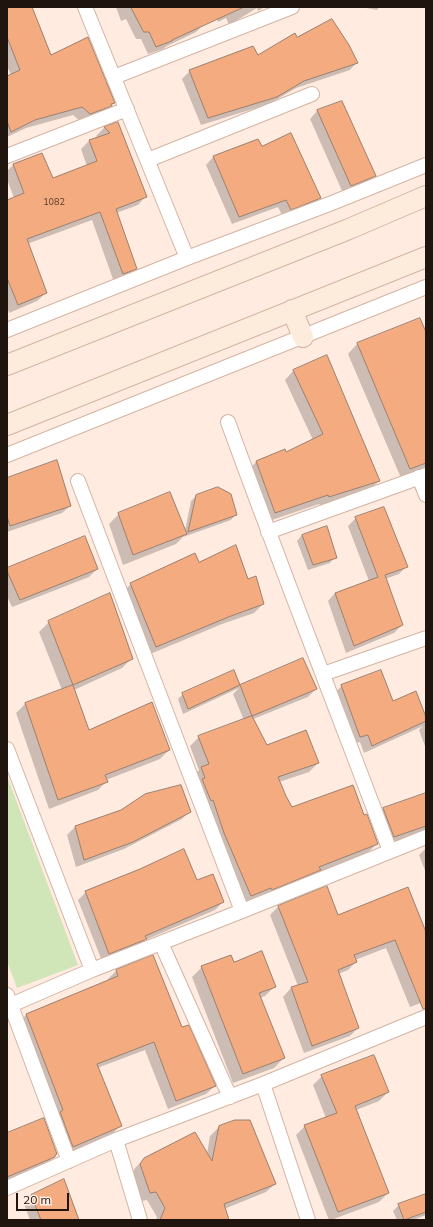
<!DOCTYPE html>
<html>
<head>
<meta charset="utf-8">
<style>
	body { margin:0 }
	#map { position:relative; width:433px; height:1227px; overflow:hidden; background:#ffebe0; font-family:Mulish,sans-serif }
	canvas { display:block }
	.frame { position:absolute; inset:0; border:8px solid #20150e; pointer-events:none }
	.scale { position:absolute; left:16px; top:1193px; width:53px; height:18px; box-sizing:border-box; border:2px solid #20150e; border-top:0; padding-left:5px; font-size:12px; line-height:14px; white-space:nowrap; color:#20150e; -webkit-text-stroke:3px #ffebe0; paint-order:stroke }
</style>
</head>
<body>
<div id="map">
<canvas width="433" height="1227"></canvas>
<div class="frame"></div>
<div class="scale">20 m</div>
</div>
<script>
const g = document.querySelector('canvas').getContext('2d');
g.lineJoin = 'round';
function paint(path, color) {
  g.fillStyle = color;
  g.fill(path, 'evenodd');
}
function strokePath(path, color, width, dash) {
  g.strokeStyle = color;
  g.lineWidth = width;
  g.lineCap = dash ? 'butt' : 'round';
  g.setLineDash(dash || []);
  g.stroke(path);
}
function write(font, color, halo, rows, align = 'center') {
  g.font = font + ' Mulish,sans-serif';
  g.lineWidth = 4;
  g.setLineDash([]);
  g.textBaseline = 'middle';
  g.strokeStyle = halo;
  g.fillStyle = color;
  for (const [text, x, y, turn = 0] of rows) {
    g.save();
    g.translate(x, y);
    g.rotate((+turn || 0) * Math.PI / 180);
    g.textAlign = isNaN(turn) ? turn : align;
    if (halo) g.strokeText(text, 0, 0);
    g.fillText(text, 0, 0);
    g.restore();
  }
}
const green = new Path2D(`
	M7 776 78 965 17 988 7 961Z`);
const shadow = new Path2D(`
	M7 7H31L50 57 114 103 103 114 81 122 73 115 26 128 7 137V77L11 75 7 66Z
	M116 7H198L204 24 196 32 167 46 163 49 148 54 141 39H136L126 19 121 21Z
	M214 7H265L258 11 257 8 229 25 226 18 218 22Z
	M361 7H379L377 10Z
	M297 38 357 62 350 70 296 88 269 104 201 125 182 79 190 71 257 57Z
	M341 102 375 176 367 183 343 193 310 119 317 111Z
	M118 123 146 196 138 205 116 213 136 268 128 277 114 282 92 220 27 244 46 293 37 301 9 313 7 307V201L14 198 7 179V171L13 165 42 155 52 180 87 166 81 149 89 141 98 138 96 136 104 128Z
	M258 140 261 147 320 198 312 206 283 217 278 207 232 224 206 165 213 157Z
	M420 319 426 335V469L401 478 348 354 357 344Z
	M294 370 379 481 369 490 320 505 319 504 266 522 247 471 256 462 284 450 285 453 313 440 285 380Z
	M7 479 70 506 62 513 7 532Z
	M197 495 236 514 231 520 183 537 176 544 123 565 109 524 119 514 185 531 191 501Z
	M356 518 407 566 399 574 385 579 402 625 394 633 346 653 328 601 335 593 369 581 348 526Z
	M302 535 335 557 330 563 308 570 297 541Z
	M199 564 263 604 254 613 222 624 148 655 122 593 131 584Z
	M7 569H97L89 577 12 607 7 596Z
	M49 622 132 658 122 668 74 690 89 732 169 750 160 759 106 780 107 781 98 790 49 809 16 713 25 704 62 690 39 632Z
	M303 659 316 689 308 697 253 719 266 747 318 763 309 772 279 782 291 809 363 817 377 843 368 853 316 873 310 879 242 905 192 777 199 770 190 746 199 737 244 720 233 694 239 688 183 714 178 699 183 694 234 671 240 687Z
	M342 686 393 702 426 720V749L419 730 423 726 364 753 360 742 353 744 334 693Z
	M426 794V845L412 836 385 845 375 818 384 809Z
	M121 811H190L182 819 124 849 76 867 67 835 75 827Z
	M426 848V873L419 855Z
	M196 881 223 902 215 910 145 940 138 947 102 961 78 900 86 892Z
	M278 907 426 930V1001L410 1007 386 948 355 960 356 962 348 970 338 974 358 1028 350 1036 304 1053 283 997 291 988 298 986 270 915Z
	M152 956 182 1028 215 1086 206 1094 168 1109 145 1050 97 1068 121 1125 112 1134 64 1155 18 1023 27 1014 108 981V979L116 971Z
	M233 964 275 986 265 996 260 998 284 1058 274 1068 233 1083 192 977 202 967Z
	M322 1076 388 1092 379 1101 356 1110 388 1193 379 1202 331 1220H329L296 1135 305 1126 326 1118 313 1085Z
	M219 1127 275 1184 266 1192 224 1209 227 1220H156L157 1217 147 1200 141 1201 132 1173 135 1168 144 1159 207 1154 210 1136Z
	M7 1134 54 1156V1157L46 1165 7 1181Z
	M426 1195V1215L413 1220H397L393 1211 399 1205Z
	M32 1196 78 1220H30L24 1204Z`);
const building = new Path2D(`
	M7 7H32L51 55 88 37 115 103 111 104 112 106 90 114 82 107 35 120 11 132 7 121V76L20 70 7 37Z
	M131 7H244L172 40V41L156 47 149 32H144Z
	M332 19 349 45 358 63 304 81 277 97 208 118 189 70 253 46 258 55 295 33 297 37Z
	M342 101 376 176 351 186 317 110Z
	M118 122 147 197 116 209 137 269 123 274 100 212 27 239 47 293 18 305 7 278V200L24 193 13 164 42 153 53 178 97 161 89 140 110 133 104 127Z
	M291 133 321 198 291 210 286 200 239 217 213 156 258 139 262 146Z
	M420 318 426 332V463L410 469 357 343Z
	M327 355 380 481 329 497 328 495 275 513 256 461 285 449 286 452 323 434 293 370Z
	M57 460 71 506 10 526 7 516V478Z
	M218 487 231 494 237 515 188 532 196 495Z
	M170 492 187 534 133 555 118 513Z
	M384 507 408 567 385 575 403 625 354 646 335 593 378 577 355 517Z
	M327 526 337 558 313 565 302 535Z
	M85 536 98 569 20 600 7 571V568Z
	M236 545 248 579 256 576 264 604 231 616 156 647 130 583 195 553 199 562Z
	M110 593 133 659 73 685 48 621Z
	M303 658 317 689 252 716 240 685Z
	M234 670 240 685 188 709 182 693Z
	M381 670 393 701 416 691 426 717V721L372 746 368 735 360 737 341 685Z
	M73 685 89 730 152 702 170 750 105 775 108 782 58 800 25 703Z
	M252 716 267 745 306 730 319 763 278 777 286 796 292 807 353 785 364 815 367 814 378 844 319 867 321 870 272 890 271 888 251 896 224 833 213 800 211 801 202 779 205 778 201 767 209 764 198 736Z
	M181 785 191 812 133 842 84 860 75 826 121 810 145 794Z
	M426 793V826L394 837 383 808Z
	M184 849 197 880 213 874 224 902 145 936 147 939 109 954 85 891 140 869Z
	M327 886 338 915 408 887 426 932V1009H423L395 940 354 955 357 962 338 970 359 1028 312 1046 291 987 308 982 278 906Z
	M262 951 276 987 259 993 285 1058 243 1074 201 966 231 955 234 962Z
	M153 955 182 1027 189 1025 216 1086 176 1101 154 1042 97 1064 122 1126 73 1147 60 1112 63 1110 26 1014 118 976 116 970Z
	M374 1055 389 1092 355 1106 389 1193 338 1212 304 1125 337 1113 321 1075Z
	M44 1118 57 1154 55 1155V1157L7 1177V1133Z
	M235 1120H250L276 1184 224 1204 229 1220H160L165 1208 156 1192 150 1193 140 1164 144 1158 195 1132 212 1161 219 1126Z
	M64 1179 79 1220H41L31 1195Z
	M426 1194V1212L404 1220 398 1204Z`);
const minor = new Path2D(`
	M85 7 187 258
	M114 77 292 7
	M7 156 127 109
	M148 160 312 94
	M7 330 187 258 332 203 426 165
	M228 422C280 565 336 708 390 851
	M7 455 426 287
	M419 477 426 495
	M78 481 242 911
	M268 532 426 475
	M323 674 426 638
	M7 749 92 970
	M161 943 230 1097
	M7 995 69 1161
	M11 1005 92 970 242 911 426 837
	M263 1084 308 1220
	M116 1140 140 1220
	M7 1188 116 1140 263 1084 426 1017`);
const secondary = new Path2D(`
	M292 310 303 337
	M7 365 349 229 426 196
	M7 425 426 257`);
const numberNames = [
	["1082",54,202]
];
paint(green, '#d0e5b8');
paint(shadow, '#0003');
paint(building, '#f3ab7f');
strokePath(building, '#9c7f6e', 1);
strokePath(minor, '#d3b4a2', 16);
strokePath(secondary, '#d3b4a2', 22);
strokePath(minor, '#fff', 14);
strokePath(secondary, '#fdecdc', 20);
write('9px', '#553a2a', null, numberNames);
</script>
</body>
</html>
